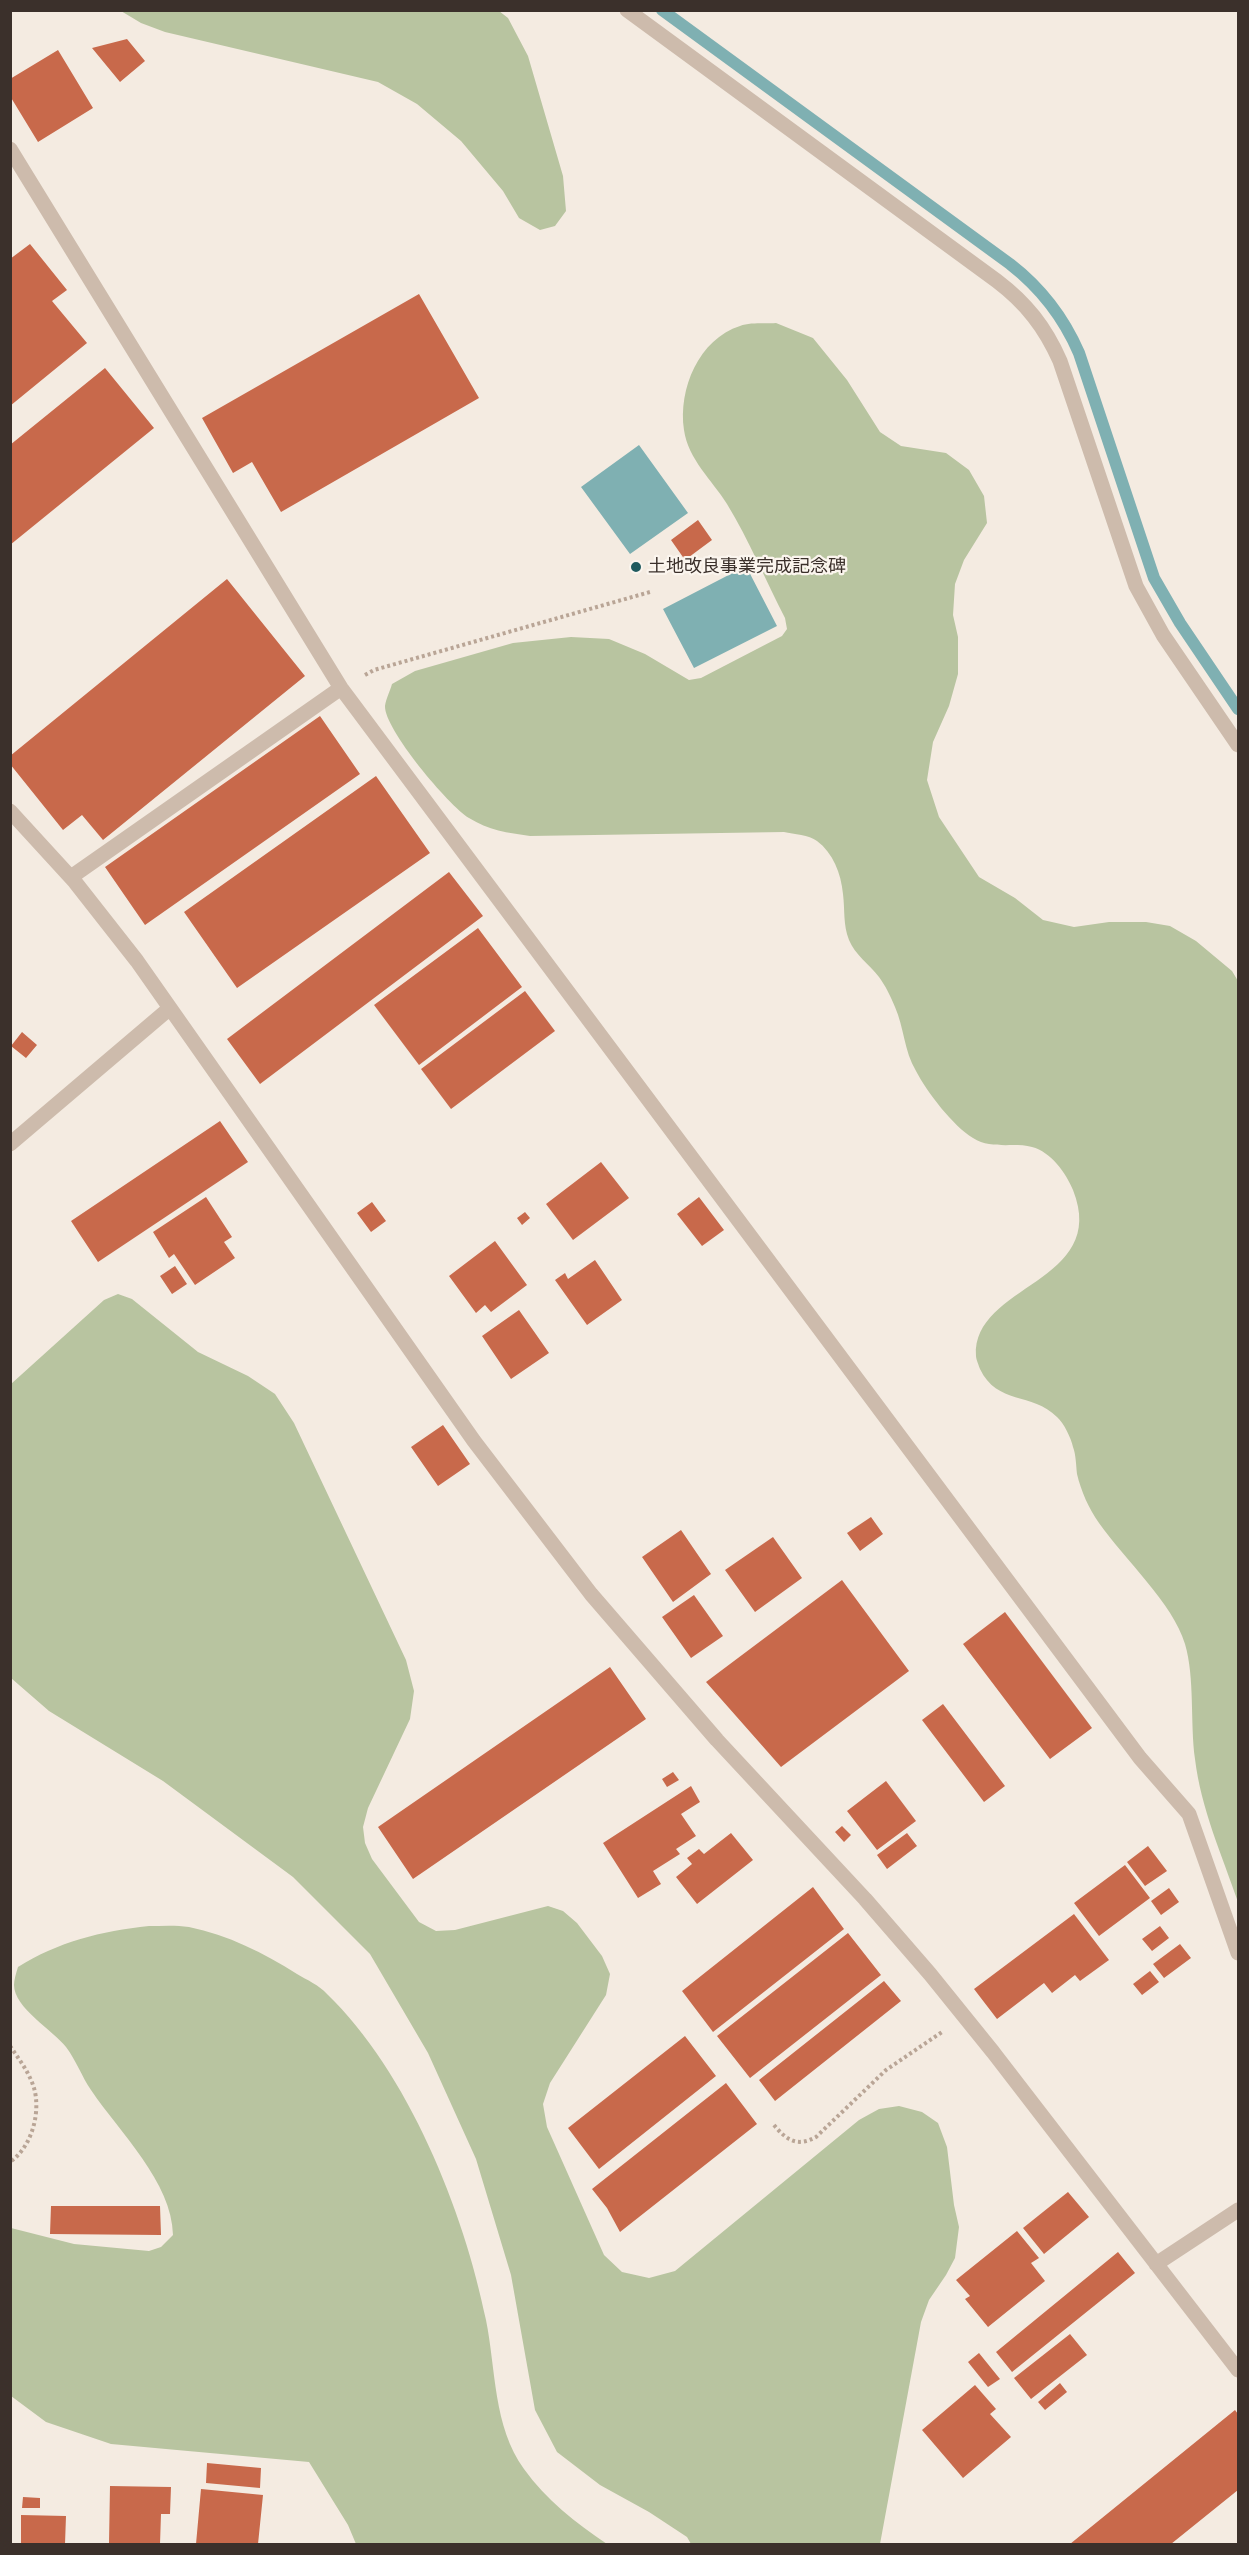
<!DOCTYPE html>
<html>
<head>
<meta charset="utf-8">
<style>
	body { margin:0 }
	#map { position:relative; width:1249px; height:2555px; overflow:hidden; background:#f4ebe1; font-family:Signika,sans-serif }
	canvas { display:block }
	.frame { position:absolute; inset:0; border:12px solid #3b302b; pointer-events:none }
</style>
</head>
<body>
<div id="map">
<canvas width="1249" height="2555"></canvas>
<div class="frame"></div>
</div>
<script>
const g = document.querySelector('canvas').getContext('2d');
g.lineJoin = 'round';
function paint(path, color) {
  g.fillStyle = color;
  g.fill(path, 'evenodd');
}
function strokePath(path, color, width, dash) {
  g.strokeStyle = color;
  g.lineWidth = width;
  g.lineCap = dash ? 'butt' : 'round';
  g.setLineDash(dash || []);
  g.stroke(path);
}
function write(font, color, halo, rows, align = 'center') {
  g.font = font + ' Signika,"Noto Sans JP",sans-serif';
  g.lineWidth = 4.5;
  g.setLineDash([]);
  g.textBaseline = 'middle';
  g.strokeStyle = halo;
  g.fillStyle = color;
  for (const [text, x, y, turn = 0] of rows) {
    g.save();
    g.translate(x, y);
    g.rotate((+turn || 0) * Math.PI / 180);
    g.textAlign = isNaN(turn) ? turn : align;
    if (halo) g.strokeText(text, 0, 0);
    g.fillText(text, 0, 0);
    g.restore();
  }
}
const green = new Path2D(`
	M121 11H499L508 18 528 56 563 176 566 211 555 226 540 230 519 218 503 191 461 141 417 104 378 82 165 32 141 23Z
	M776 323 813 338 847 380 880 432 901 446 946 453 969 470 984 496 987 523 964 560 955 584 953 615 958 637V674L949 706 933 742 927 780 939 817 979 877 1015 898 1043 920 1074 927 1109 922H1146L1170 926 1196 941 1232 971 1238 981V1902C1222 1855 1201 1809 1195 1759 1190 1723 1195 1678 1185 1644 1173 1603 1124 1559 1099 1523 1089 1509 1081 1491 1077 1474 1076 1465 1076 1455 1073 1447 1071 1438 1064 1423 1057 1417 1032 1392 997 1405 980 1369 979 1366 976 1359 976 1356 972 1284 1110 1283 1073 1190 1066 1173 1051 1152 1032 1147 1014 1142 992 1150 973 1138 953 1126 927 1092 916 1071 904 1051 904 1027 895 1007 891 997 885 985 879 977 869 964 855 955 849 940 843 925 845 910 843 894 841 873 833 853 817 841 809 835 794 834 784 832L530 836C508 833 488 830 469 818 449 806 384 729 385 706 386 699 390 691 392 684L415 671 513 643 571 637 609 639 645 654 689 680 701 678 782 636 787 629 785 618C766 581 749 540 727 504 712 480 688 459 684 430 678 389 699 339 740 326 750 322 765 324 776 323Z
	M118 1294 132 1299 198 1352 248 1376 275 1394 294 1423 406 1660 414 1691 410 1719 368 1808 363 1827 365 1843 372 1859 419 1922 436 1931 455 1930 548 1906 563 1911 577 1923 602 1956 610 1974 606 1995 550 2083 543 2104 547 2127 604 2255 622 2272 649 2278 675 2271 859 2120 879 2109 899 2106 922 2112 938 2123 947 2147 954 2205 959 2227 955 2258 946 2275 929 2300 921 2322 880 2544H691L687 2537 649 2512 600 2485 557 2452 535 2410 511 2275 476 2159 428 2053 370 1954 293 1877 163 1781 49 1711 11 1678V1384L104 1300Z
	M149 1926C162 1926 176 1925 189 1927 228 1935 264 1953 297 1974 307 1980 319 1985 327 1994 408 2072 464 2211 486 2320 496 2369 493 2426 524 2469 546 2500 576 2523 607 2544H356L348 2525 309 2462 111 2444 46 2422 11 2396V2228L74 2244 149 2251 161 2247 173 2235C172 2182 120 2133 91 2090 82 2077 76 2060 66 2047 53 2030 14 2008 14 1985 14 1980 16 1973 18 1967 58 1942 101 1931 149 1926Z`);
const water = new Path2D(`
	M639 445 688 513 630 554 581 487Z
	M746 566 777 626 694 668 663 609Z`);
const stream = new Path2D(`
	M662 10 1010 264C1041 288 1063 316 1079 353L1154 578 1180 623 1238 709`);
const building = new Path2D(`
	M127 39 145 61 120 82 92 48Z
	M58 50 93 108 38 142 10 96V79Z
	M30 244 67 290 52 301 87 343 10 406V259Z
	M419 294 479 398 281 512 252 462 233 473 202 418Z
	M105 368 154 428 10 545V445Z
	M698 520 712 540 685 560 671 540Z
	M227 579 305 676 103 840 82 815 63 830 10 764V756Z
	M320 716 360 774 145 925 105 867Z
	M376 776 430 853 237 988 184 912Z
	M449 872 483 916 260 1084 227 1039Z
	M478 928 522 987 419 1065 374 1005Z
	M525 991 555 1031 451 1109 421 1069Z
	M22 1032 37 1045 26 1058 11 1046Z
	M220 1121 248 1162 98 1262 71 1221Z
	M601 1162 629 1198 573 1240 546 1204Z
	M206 1197 232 1237 224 1242 235 1258 195 1285 174 1254 169 1258 153 1232Z
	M699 1197 724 1230 702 1246 677 1214Z
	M372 1202 386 1221 371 1232 357 1213Z
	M525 1212 530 1218 522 1225 517 1218Z
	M495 1241 527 1285 491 1312 485 1305 476 1313 449 1276Z
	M595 1260 622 1300 587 1325 555 1280 565 1273 568 1279Z
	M175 1266 187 1284 172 1294 160 1276Z
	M519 1310 549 1353 511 1379 482 1336Z
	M443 1425 470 1464 438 1486 411 1447Z
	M871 1517 883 1534 860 1551 847 1533Z
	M681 1530 711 1574 673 1602 642 1557Z
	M773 1537 802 1578 755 1612 725 1570Z
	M842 1580 909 1671 781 1767 706 1682Z
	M694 1595 723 1636 691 1658 662 1617Z
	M1005 1612 1092 1728 1050 1759 963 1644Z
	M610 1667 646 1719 413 1879 378 1827Z
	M943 1704 1005 1786 984 1802 922 1720Z
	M673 1772 679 1780 667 1787 662 1779Z
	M886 1781 916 1821 877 1850 847 1811Z
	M691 1786 700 1802 681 1814 696 1836 676 1849 680 1854 653 1871 661 1884 638 1898 603 1843Z
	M842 1826 851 1835 844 1842 835 1832Z
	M731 1833 753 1860 697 1904 676 1877 692 1864 687 1858 699 1849 704 1854Z
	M907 1833 917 1846 887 1869 877 1855Z
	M1148 1846 1167 1871 1145 1886 1127 1862Z
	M1125 1865 1150 1898 1099 1936 1074 1903Z
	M813 1887 844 1929 713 2032 682 1991Z
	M1169 1888 1179 1902 1161 1915 1151 1901Z
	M1074 1914 1109 1960 1080 1981 1075 1975 1052 1993 1044 1983 997 2019 974 1989Z
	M1160 1926 1169 1938 1152 1951 1142 1939Z
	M848 1933 881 1975 750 2078 717 2036Z
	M1180 1944 1191 1958 1164 1978 1153 1964Z
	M1150 1971 1159 1982 1142 1995 1133 1984Z
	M884 1981 901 2001 775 2101 759 2080Z
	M685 2036 716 2076 599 2169 568 2128Z
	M726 2083 757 2124 620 2232 607 2208 592 2189Z
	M1068 2192 1089 2217 1044 2254 1023 2228Z
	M51 2206H160L161 2235 50 2234Z
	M1017 2231 1039 2258 1031 2263 1045 2281 988 2327 965 2299 970 2296 956 2280Z
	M1118 2252 1135 2273 1012 2372 996 2352Z
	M1070 2334 1087 2355 1031 2399 1014 2378Z
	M979 2353 1000 2379 988 2387 968 2362Z
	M1060 2383 1067 2392 1045 2410 1038 2402Z
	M975 2385 996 2409 990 2414 1011 2437 963 2478 922 2430Z
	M1235 2410 1238 2414V2490L1171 2544H1070Z
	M207 2463 261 2468 260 2488 206 2483Z
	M110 2486 171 2487 170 2514H161L160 2544H109Z
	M201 2489 263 2495 258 2544H196Z
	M23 2497 40 2498V2508H22Z
	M21 2515 66 2516 65 2544H21Z`);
const path = new Path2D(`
	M365 675 374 670 650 592
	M10 2046C19 2059 29 2072 34 2088 41 2112 32 2147 10 2162
	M774 2125C787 2141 798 2147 816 2137L886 2070 942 2032`);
const minor = new Path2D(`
	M627 10 997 281C1026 303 1045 327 1060 361L1136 586 1163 635 1238 745
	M10 149 341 688 1140 1758 1189 1814 1238 1953
	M10 811 75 882 137 961 474 1441 591 1594 717 1740 865 1899 930 1974 993 2052 1238 2370
	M71 877 341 688
	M10 1144 170 1008
	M1156 2264 1238 2210`);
const markers = [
	[636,567,6,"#1f5a5e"]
];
const poiNames = [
	["土地改良事業完成記念碑",648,567]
];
paint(green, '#b8c4a0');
paint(water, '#7fb0b2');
strokePath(stream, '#7fb0b2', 12);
paint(building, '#c8694b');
strokePath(path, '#b9a596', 4, [3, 3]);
strokePath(minor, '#cdbbac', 15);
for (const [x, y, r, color] of markers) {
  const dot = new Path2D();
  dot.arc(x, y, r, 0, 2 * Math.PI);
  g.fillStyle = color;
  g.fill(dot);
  strokePath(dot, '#fbf5ee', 2);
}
write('18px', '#3b302b', '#fbf5ee', poiNames, 'left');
</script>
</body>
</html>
